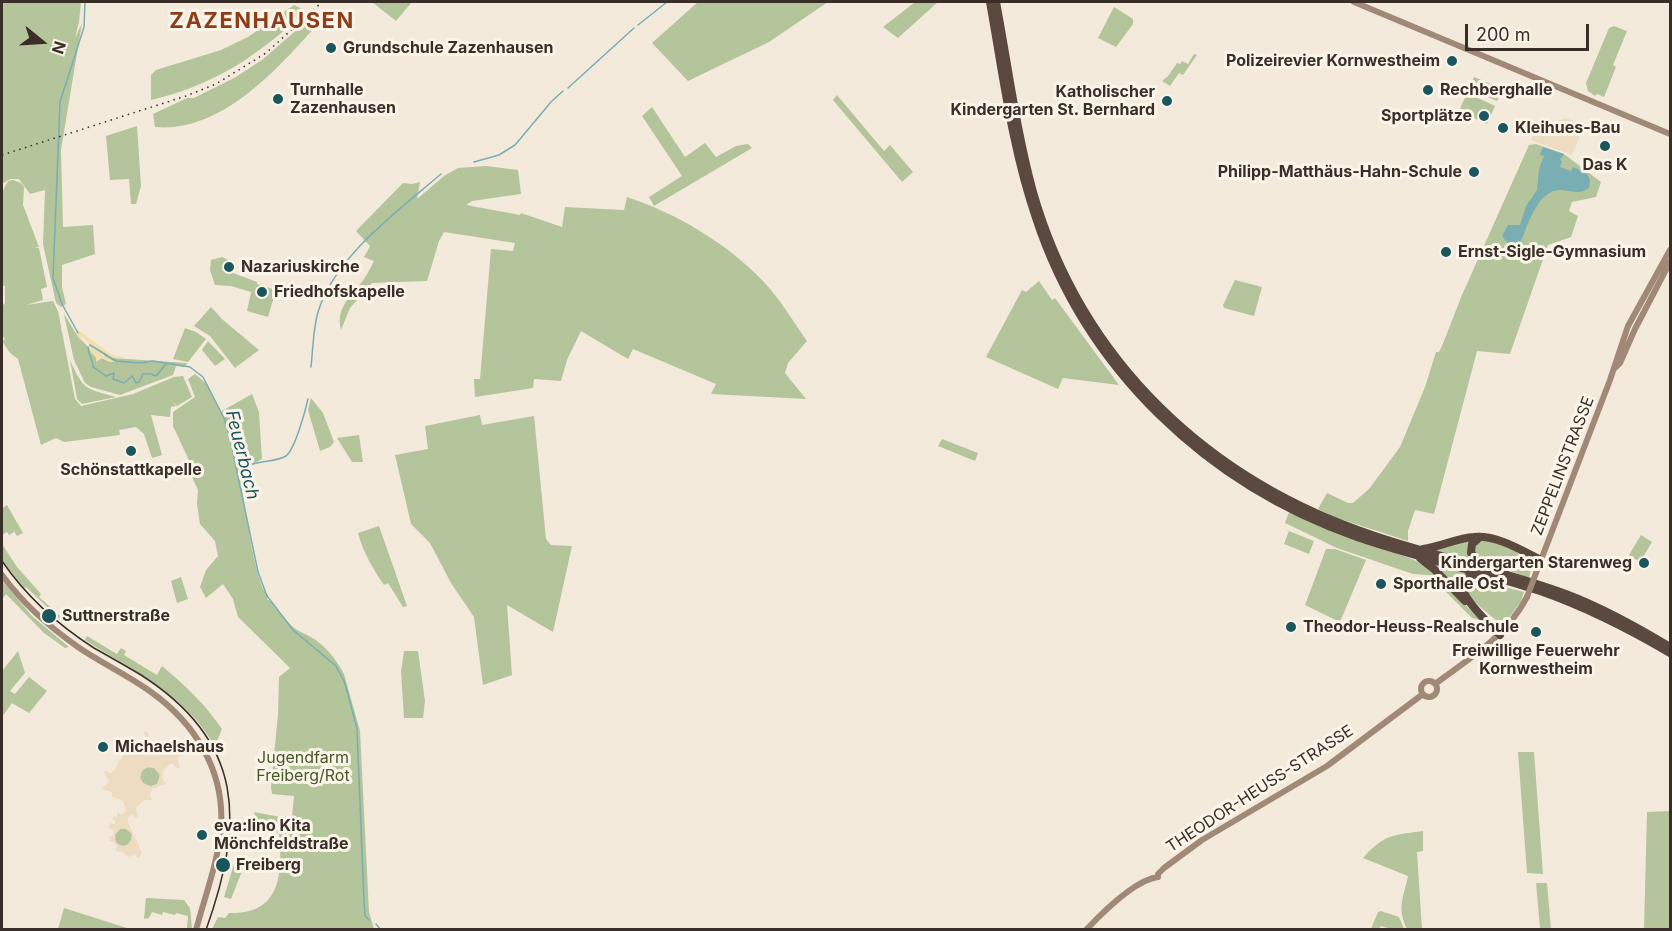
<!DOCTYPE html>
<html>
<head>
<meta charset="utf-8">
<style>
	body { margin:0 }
	#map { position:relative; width:1672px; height:931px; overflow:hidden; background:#f4eadc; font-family:Inter,sans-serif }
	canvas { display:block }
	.frame { position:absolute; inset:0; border:3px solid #392e28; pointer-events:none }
	.north { position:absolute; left:12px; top:12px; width:60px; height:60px; -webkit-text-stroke:4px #fbf4e9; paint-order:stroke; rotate:108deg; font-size:16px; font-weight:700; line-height:24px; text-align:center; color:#392e28 }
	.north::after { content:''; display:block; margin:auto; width:21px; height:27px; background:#392e28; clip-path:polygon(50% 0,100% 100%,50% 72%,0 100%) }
	.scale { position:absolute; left:1465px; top:24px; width:124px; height:27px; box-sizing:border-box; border:3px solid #392e28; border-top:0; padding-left:8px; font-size:18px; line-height:21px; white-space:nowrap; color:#392e28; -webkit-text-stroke:4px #fbf4e9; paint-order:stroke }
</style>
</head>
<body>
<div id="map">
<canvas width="1672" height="931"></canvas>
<div class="frame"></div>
<div class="north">N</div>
<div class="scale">200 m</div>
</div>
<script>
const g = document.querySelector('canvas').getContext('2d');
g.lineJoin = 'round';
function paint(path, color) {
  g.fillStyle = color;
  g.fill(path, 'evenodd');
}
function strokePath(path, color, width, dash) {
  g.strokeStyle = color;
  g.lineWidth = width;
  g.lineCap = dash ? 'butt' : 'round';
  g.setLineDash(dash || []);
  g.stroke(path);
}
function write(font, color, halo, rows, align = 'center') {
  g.font = font + ' Inter,sans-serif';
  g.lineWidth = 6;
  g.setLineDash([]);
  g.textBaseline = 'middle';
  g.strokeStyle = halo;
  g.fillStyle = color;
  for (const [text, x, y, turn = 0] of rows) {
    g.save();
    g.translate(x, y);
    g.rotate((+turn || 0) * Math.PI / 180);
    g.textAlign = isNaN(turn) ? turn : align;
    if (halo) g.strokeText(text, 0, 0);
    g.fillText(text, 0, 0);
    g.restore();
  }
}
const green = new Path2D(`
	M2 2H81L79 22 75 38 82 23 61 150 63 227 93 225 95 254 62 265V287L66 304 61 307 56 303 43 244 45 190 30 194 19 179H10L2 184Z
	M372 2H412L396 21Z
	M698 2H828L769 42 688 81 652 43Z
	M915 2H938L898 38 883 27Z
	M294 5 306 11C259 55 215 85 151 100V75L156 70 221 50 248 37Z
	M1114 7 1133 19V24L1116 47 1098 38Z
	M308 20 317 25C277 69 222 133 155 127L153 114 187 98H194L236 77 262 60Z
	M1614 26 1627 31 1613 65 1616 67 1604 97 1597 94 1595 96 1588 91 1586 83 1609 28Z
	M1194 54 1197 55 1183 75 1179 73 1170 86 1162 81 1168 76 1177 63 1180 64 1182 61 1188 64Z
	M1474 77 1503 89 1497 101 1469 89Z
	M1467 93 1495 106 1487 124 1459 111Z
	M837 95 884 151 890 145 913 172 902 182 833 100Z
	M652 107 685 157 705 143 716 157 736 146 748 144 752 148 654 206 649 197 682 176 642 116Z
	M137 126 141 186 136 204H131L129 179 110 180 106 136Z
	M1536 144 1564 154 1601 182 1596 197 1572 202 1569 211 1578 216 1571 237 1548 245 1510 354 1477 351 1434 514 1415 510 1408 531V541L1337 518 1318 509 1327 493 1348 503H1353L1369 489 1400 447 1425 387 1436 352H1439L1442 346 1462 295 1529 145Z
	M486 166 518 170 521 194 472 201 466 205 520 215 521 213 562 227 565 207 624 210 627 197C676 213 728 244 763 281 780 299 793 321 807 341L788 363 785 373 806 399 711 394 716 384 633 349 628 359 581 331 567 360 561 381 534 379 533 388 475 397 474 379H480L491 249 513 251 515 243 444 232 439 241 427 281 372 283 350 308 341 330C335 307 352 296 364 279 368 273 371 267 374 261L364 257 370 246 356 231 403 183 412 184 420 182 417 199 444 176 458 168Z
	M13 180 21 183 24 187 23 205 39 247 34 248H39L47 287 41 289 43 300 26 305 53 301 58 311 75 399 81 406 133 394 174 377 183 376 192 397 177 406 171 400 176 406 171 407 170 417 151 415 162 455 152 458 144 434 136 427 119 430 120 435 64 442 56 438 41 445 18 359 10 353 2 341 5 339 2 335V306L5 303V286L2 285V192L8 181Z
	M222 257 228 260 225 270 257 282V284L276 290 268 317 247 311 251 292 231 286 215 285 210 270 211 260Z
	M1235 280 1262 287 1254 316 1224 308 1223 305Z
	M1039 281 1052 300 1055 298 1119 385 1063 378 1058 389 986 357 1022 290 1026 292Z
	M211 307 223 320 259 350 235 368 210 336 194 326Z
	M64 314 77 335 99 359 102 358 110 362H114L104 356V352L112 358 187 363 185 367 176 366 173 375 120 395 91 387 85 383 74 360Z
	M185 328 196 332 206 339 188 362 173 359Z
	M208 341 225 359 215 366 202 350Z
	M70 360C84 391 85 388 116 397L82 404 77 399Z
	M195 374 207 384 223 416 222 411 252 394 259 412 262 459 239 472C244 494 254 585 268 595L267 599C278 607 283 618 293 627 300 633 310 635 317 641 328 649 338 662 344 674L360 731 369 912 374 929H212L218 917 225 918 229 913C280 915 283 875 279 834L256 818 254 812 291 819 292 817 294 796 272 794 271 787 278 714 279 677 290 668 238 617 233 599 223 584 206 598 200 587 206 570 218 556 215 541 200 524 197 504 198 490 191 475 194 471 173 426V412L195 397 188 379Z
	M311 398 323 413 334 442 330 447 320 451 308 410Z
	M480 415 482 425 534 416 546 539 551 545 572 546 553 632 507 605 512 675 483 685 474 617 451 583 430 543 411 524 395 455 428 449 425 426Z
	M359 435 363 462H352L337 438Z
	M942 439 978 453 975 461 938 446Z
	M7 505 23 533 17 536 12 528 14 532 9 535 7 532 2 535V508Z
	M1289 512 1350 537 1412 559 1430 568 1480 620 1472 618 1429 575 1413 574 1337 548 1285 523Z
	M379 526 407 606 403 607 388 583 384 585C373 569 363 552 358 533Z
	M1289 531 1314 541 1309 554 1284 544Z
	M1641 535 1652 542 1640 562 1629 555Z
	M1473 538 1468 544 1469 558H1458L1431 550Z
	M1480 540C1494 541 1525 552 1532 565L1529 578 1478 559 1474 556 1476 543Z
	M2 544 17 567 41 594 39 597 67 622 65 624 26 587 24 588 2 560Z
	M1326 549H1335L1366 560 1340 622 1305 605Z
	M1432 563 1469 573 1461 578 1459 591Z
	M181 577 188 599 177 603 171 581Z
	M1477 580 1524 592 1521 601 1503 626 1472 600 1466 591 1468 584Z
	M2 581 32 616 69 647 65 648 44 633 6 594 2 599Z
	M87 636 117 654 121 648 126 651 124 655 157 675 162 666C186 686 205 704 222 729L217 741 213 743C181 691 134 672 85 640Z
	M18 651 25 673 10 691 15 694 29 677 47 691 29 713 12 703 2 717V671Z
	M404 651H418L425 701 423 718H404L401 672Z
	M1518 752H1534L1543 874 1527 873Z
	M140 777a10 10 0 1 1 20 0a10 10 0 1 1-20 0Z
	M1670 811V929H1644L1647 812Z
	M114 837a9 9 0 1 1 18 0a9 9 0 1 1-18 0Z
	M1423 831V851L1417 852 1422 929H1407C1397 908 1403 899 1408 876L1363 858C1384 834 1394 835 1423 831Z
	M234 864 244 866 231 899 224 897Z
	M1536 883H1547L1551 929H1540Z
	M146 898 184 900 190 908 192 929H187L188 916 176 913 175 915 163 912 162 915 152 912 149 918 144 919Z
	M64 908 127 928V929H58Z
	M1381 911 1399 917 1404 929H1391L1381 926 1379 929H1371L1378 912Z`);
const sand = new Path2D(`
	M78 330 112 355 125 358H112L104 352V356L115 362H110L102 358 96 362V358L90 351C89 343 87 340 80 335L85 343C80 340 76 336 76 331Z`);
const plaza = new Path2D(`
	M1566 118 1584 125 1572 155 1531 140 1536 130 1544 133 1550 120 1554 122Z
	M147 731 153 751 156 754 165 755 172 749 176 751 186 749V751L178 758 180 767 178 769 173 764H170L163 771 162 778 166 784 152 789 150 796 152 800H144L136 808 138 816 136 818 133 815 128 817V822L142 853 139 858 134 855 128 857 121 851 118 852 115 849 117 847 114 841H110L109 837 113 836 114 831 108 827 110 823 114 824 116 822 112 818 114 816 117 818V812L122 815 126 810 123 801 111 796 112 792 102 789 109 781 104 773 105 771 111 773 115 770 119 761 124 754 118 746 120 744 127 743 129 747 135 743 140 747 142 743 147 744 144 732ZM147 767 154 768 160 775 157 784 151 786 143 783 140 777 142 771ZM126 829 132 834 131 840 127 845 121 846 116 842 115 835 120 829Z`);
const water = new Path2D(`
	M1543 147 1564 154 1560 160 1562 161 1560 167 1571 171 1573 167C1585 172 1593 175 1589 188 1579 195 1573 191 1562 190 1538 188 1528 225 1521 241L1516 245H1509L1502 236 1508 225H1520L1526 206 1537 190 1539 169 1544 156 1540 155Z`);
const stream = new Path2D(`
	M638 25 667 2
	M568 88 634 28
	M474 162 499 155 515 145 551 102 563 91
	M78 333 62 304 53 278 60 102 84 27 85 2
	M90 345 116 361 140 363 153 361 190 367 203 377 224 418 230 438 258 572 267 596 293 630 336 666 344 681 348 694 357 729 364 901 365 916 369 920
	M88 347C88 355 93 359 93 367L106 376 114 373 113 379 124 383 132 376 136 383 139 382 143 374H151L156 376 166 364
	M311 367C313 349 313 329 318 312 335 256 398 211 441 174
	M238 473C252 458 273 464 286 456 295 449 305 412 308 399
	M376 924 381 930`);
const secondary = new Path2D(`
	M1354 2 1670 134
	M1615 368 1620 363 1635 329 1670 262
	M1536 573 1610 380 1628 326 1670 250
	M2 575C23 604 48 626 78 647 101 663 128 675 151 692 196 724 225 772 221 828 218 862 205 896 196 930
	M1421 689a8 8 0 1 1 16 0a8 8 0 1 1-16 0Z
	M1435 684C1470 658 1506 637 1527 597
	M1086 930C1102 913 1135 880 1158 877V874L1164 868 1202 840 1327 766 1423 694`);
const highway = new Path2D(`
	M990 2C1003 74 1012 148 1036 218 1086 370 1208 485 1357 537 1418 558 1480 571 1540 591 1586 607 1629 629 1670 653
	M996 2C1008 65 1016 130 1033 192 1082 362 1209 481 1375 536 1438 557 1503 571 1566 594 1603 608 1637 627 1670 647
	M1480 537 1472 544 1471 553 1482 565
	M1423 549C1440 547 1457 538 1474 537 1497 535 1521 550 1541 560
	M1420 558 1434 569 1465 601
	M1481 574C1434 576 1489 623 1500 635`);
const tram = new Path2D(`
	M2 561C26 596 58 625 94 648 110 657 126 666 141 675 246 742 244 823 206 930`);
const rail = new Path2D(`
	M2 155 186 96 216 84 266 53 322 2`);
const secondaryBridge = new Path2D(`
	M1527 597 1536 573`);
const markers = [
	[331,48,6,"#1a565e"],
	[1452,61,6,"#1a565e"],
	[1428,90,6,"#1a565e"],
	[278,99,6,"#1a565e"],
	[1167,101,6,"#1a565e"],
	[1484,116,6,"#1a565e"],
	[1503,128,6,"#1a565e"],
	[1605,146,6,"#1a565e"],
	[1474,172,6,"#1a565e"],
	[1446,252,6,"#1a565e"],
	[229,267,6,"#1a565e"],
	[262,292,6,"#1a565e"],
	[131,451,6,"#1a565e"],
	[1644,563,6,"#1a565e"],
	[1381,584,6,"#1a565e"],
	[49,616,8,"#1a565e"],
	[1291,627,6,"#1a565e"],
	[1536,632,6,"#1a565e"],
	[103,747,6,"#1a565e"],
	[202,835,6,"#1a565e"],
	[223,865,8,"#1a565e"]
];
const poiNames = [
	["Grundschule Zazenhausen",343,48],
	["Polizeirevier Kornwestheim",1440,61,"right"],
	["Turnhalle",290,90],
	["Zazenhausen",290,108],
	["Rechberghalle",1440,90],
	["Katholischer",1155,92,"right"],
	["Kindergarten St. Bernhard",1155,110,"right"],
	["Sportplätze",1472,116,"right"],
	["Kleihues-Bau",1515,128],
	["Das K",1605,165,"center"],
	["Philipp-Matthäus-Hahn-Schule",1462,172,"right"],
	["Ernst-Sigle-Gymnasium",1458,252],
	["Nazariuskirche",241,267],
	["Friedhofskapelle",274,292],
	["Schönstattkapelle",131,470,"center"],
	["Kindergarten Starenweg",1632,563,"right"],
	["Sporthalle Ost",1393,584],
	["Suttnerstraße",62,616],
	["Theodor-Heuss-Realschule",1303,627],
	["Freiwillige Feuerwehr",1536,651,"center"],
	["Kornwestheim",1536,669,"center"],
	["Michaelshaus",115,747],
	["eva:lino Kita",214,826],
	["Mönchfeldstraße",214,844],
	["Freiberg",236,865]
];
const streetNames = [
	["ZEPPELINSTRASSE",1563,466,-69],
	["THEODOR-HEUSS-STRASSE",1260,789,-33]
];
const parkNames = [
	["Jugendfarm",303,758],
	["Freiberg/Rot",303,776]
];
const waterNames = [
	["Feuerbach",242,455,76]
];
const districtNames = [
	["ZAZENHAUSEN",262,21]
];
paint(green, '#b4c49b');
paint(sand, '#f1dfb1');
paint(plaza, '#eddcc2');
paint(water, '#79aeb3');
strokePath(stream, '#79aeb3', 1.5);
strokePath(secondary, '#a18978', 6);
strokePath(highway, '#5b493f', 8);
strokePath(tram, '#392e28', 1.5);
strokePath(rail, '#392e28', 1.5, [1.5, 4.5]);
strokePath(secondaryBridge, '#a18978', 6);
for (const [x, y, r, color] of markers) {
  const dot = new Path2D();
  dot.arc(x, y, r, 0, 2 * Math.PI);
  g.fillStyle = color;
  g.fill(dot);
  strokePath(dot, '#fbf4e9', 2);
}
write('bold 16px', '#392e28', '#fbf4e9', poiNames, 'left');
write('16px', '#392e28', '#fbf4e9', streetNames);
write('16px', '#45592a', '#fbf4e9', parkNames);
write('italic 18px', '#1a565e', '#fbf4e9', waterNames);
g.letterSpacing = '1.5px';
write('bold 22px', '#8e3d1b', '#fbf4e9', districtNames);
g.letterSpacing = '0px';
</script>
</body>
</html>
